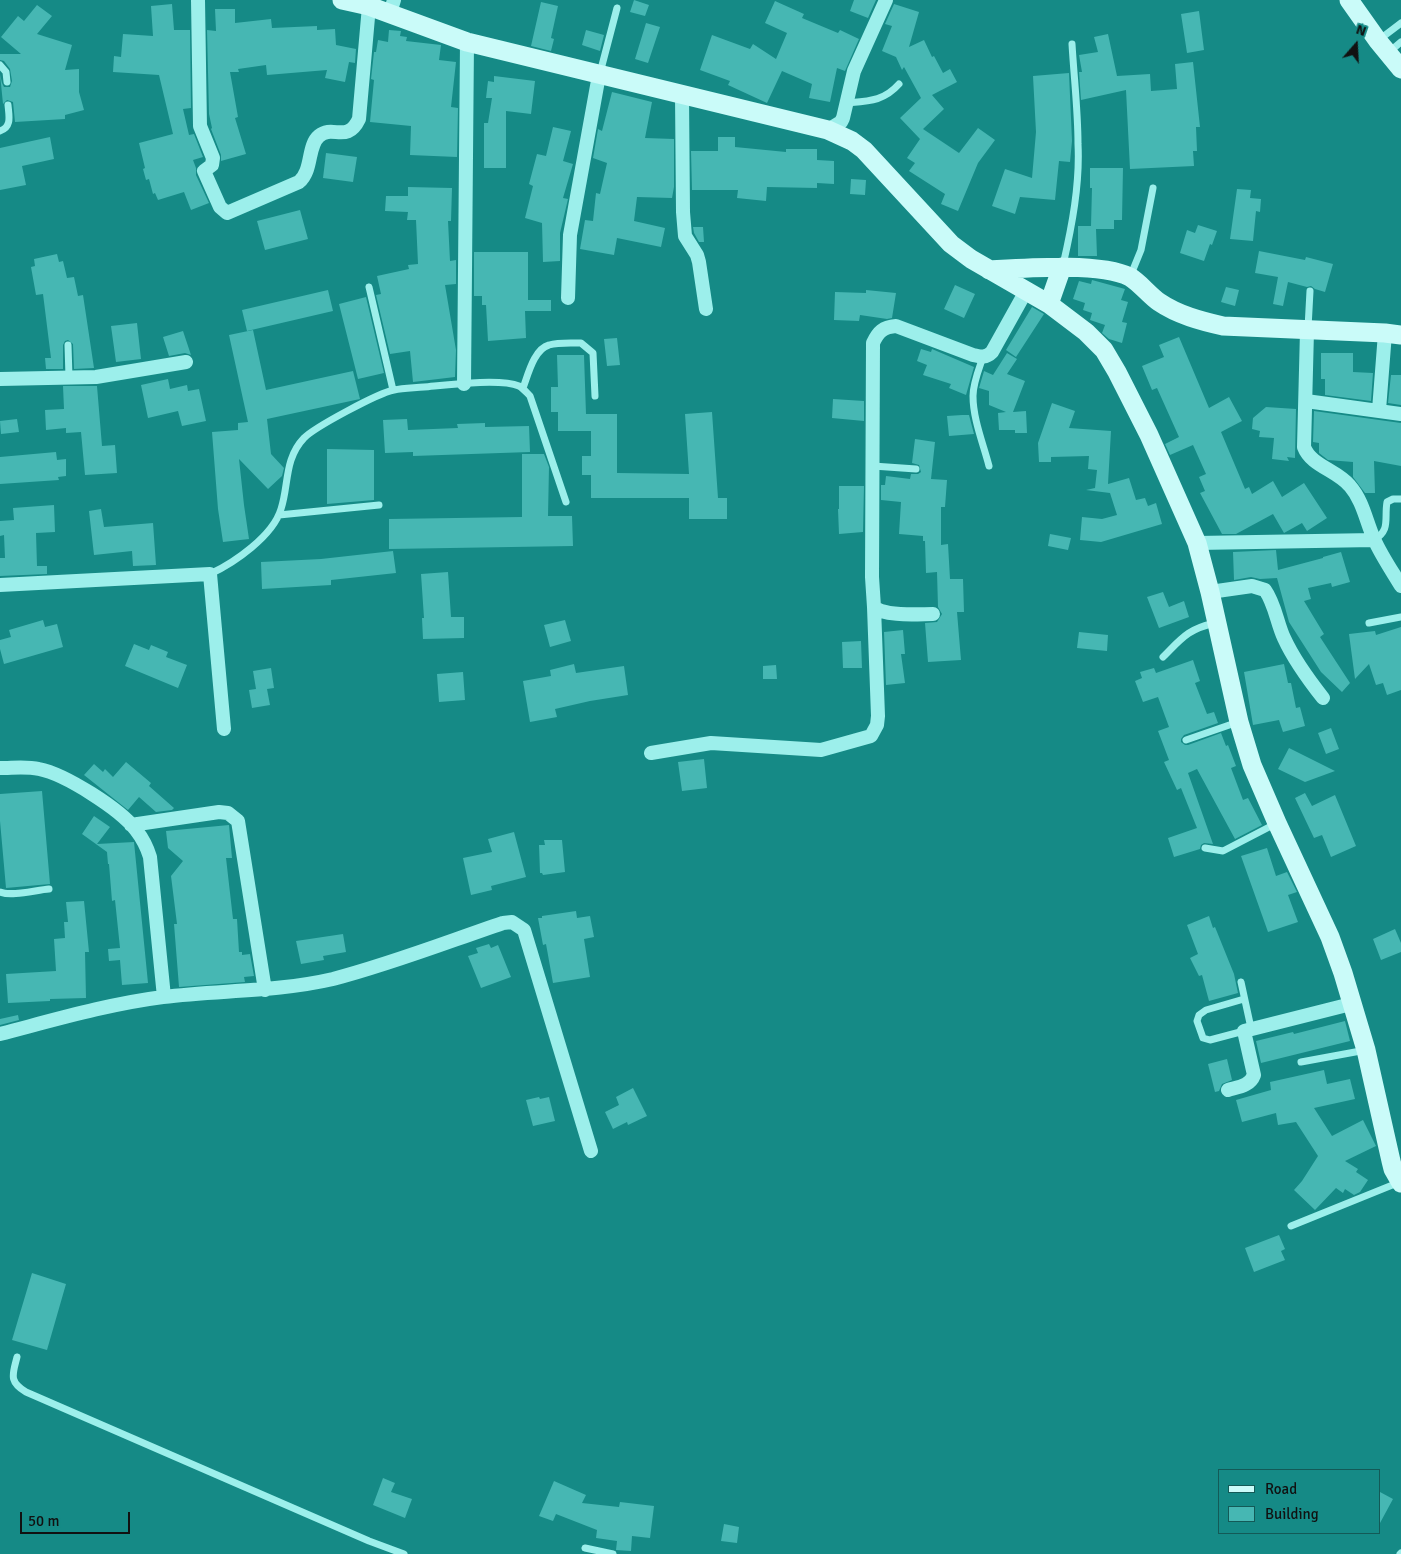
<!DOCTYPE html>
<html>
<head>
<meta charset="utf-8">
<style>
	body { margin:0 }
	#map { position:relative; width:1401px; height:1554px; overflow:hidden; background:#158a86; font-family:Signika,sans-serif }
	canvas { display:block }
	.legend { position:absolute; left:1218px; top:1469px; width:162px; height:65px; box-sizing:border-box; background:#158a86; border:1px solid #135a57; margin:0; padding:6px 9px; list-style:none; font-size:15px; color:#111 }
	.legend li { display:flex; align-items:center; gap:10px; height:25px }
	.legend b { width:25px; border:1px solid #135a57 }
	.north { position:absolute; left:1331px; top:20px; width:50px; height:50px; -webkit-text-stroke:4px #158a86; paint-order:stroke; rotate:19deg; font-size:14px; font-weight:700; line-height:20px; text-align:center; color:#111 }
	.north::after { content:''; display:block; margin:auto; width:18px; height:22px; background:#111; clip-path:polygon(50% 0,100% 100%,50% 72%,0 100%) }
	.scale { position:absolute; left:20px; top:1512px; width:110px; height:22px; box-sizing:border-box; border:2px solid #111; border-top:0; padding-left:6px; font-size:15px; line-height:18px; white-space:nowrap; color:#111; -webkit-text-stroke:4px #158a86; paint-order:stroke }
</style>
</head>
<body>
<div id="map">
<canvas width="1401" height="1554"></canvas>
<ul class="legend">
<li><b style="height:6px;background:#cafbf9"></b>Road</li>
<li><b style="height:14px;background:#46b7b3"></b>Building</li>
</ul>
<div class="north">N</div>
<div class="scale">50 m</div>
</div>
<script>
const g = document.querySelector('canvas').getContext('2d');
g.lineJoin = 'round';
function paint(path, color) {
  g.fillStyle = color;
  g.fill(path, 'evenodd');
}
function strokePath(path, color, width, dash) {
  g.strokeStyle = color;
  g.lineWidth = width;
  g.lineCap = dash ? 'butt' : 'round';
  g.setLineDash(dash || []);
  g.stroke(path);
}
const building = new Path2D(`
	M634 0 649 5 645 16 630 12Z
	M854 0H876L868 18 850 11Z
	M775 1 804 14 802 18 838 33 840 30 859 39 845 71 837 68 830 102 809 98 812 84 782 71 767 103 728 85 730 81 700 70 712 35 750 49 753 44 776 59 787 33 765 23Z
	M541 2 558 6 551 38 554 39 551 51 531 46Z
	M172 4 174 30H190L191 108 183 109 189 135 194 134 203 157 193 160 196 168V175L209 203 191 210 184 192 158 200 155 193 153 194 149 179 146 180 143 169 145 168 139 143 173 134 159 75 113 72 114 56 121 57 123 34 153 36 151 6Z
	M894 4 919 12 909 47 924 40 932 57 934 56 943 73 950 69 957 82 932 95 944 109 923 129 959 153 978 128 995 140 978 163 958 211 941 204 945 194 909 171 915 163 907 158 920 139 900 118 921 98 904 67 902 70 896 57 882 51 892 26 885 24Z
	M37 5 52 16 37 34 72 45 65 70 79 69V92L84 110 65 115V119L15 122 13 102 7 100 3 104 0 74 2 83 4 87H10L12 81 10 69 4 61 0 60V54H21L1 37 18 16 24 21Z
	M215 9H235V23L271 19 272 28 317 26V30L335 29 336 45 356 49 355 63 349 62 345 82 325 78 327 70 267 75 266 65 238 69 239 72H230L238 117 235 118 246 154 221 161V155L211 129 212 128 209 114 207 30 216 31Z
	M1199 11 1204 50 1187 53 1181 14Z
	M646 23 660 27 648 63 635 59Z
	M389 30 401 31 400 36 407 37 406 41 441 45 439 60 456 62 451 107 458 108 457 157 410 155 411 126 370 122 374 80 371 79 374 52H376L378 40 388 42Z
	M586 30 604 35 600 51 582 45Z
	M1108 34 1117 76 1150 74 1151 91 1177 89 1175 64 1193 62 1200 127H1196L1197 151H1193L1194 166 1130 169 1126 90 1081 100 1079 72H1082L1079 55 1098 52 1094 37Z
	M1069 73 1072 141 1070 162 1059 161 1055 200 1020 197 1015 214 992 206 1005 169 1032 178 1036 132 1033 76Z
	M494 76 535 81 531 114 506 111V168H484V123H488L492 98H486L488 81 494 82Z
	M612 92 652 102 645 138 674 139V187L672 198 637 197 634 221 665 228 661 247 617 238 614 255 580 249 585 220 593 221 596 193 600 194 607 163 593 158 598 129 602 131Z
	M553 127 571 131 563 161 573 164 563 198 568 199 560 233V261L543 262 542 223 525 218 533 186 529 184 537 154 546 156Z
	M50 137 54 159 22 166 26 185 0 190V148Z
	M718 137H735V147L786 152V149H817V160L834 161V184L817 183V188L767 187 766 201 737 198 738 190H692L691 151H718Z
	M326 153 357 157 353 182 323 178Z
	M1090 168H1123L1122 220H1114V229H1096L1097 256H1078V226H1091L1092 188H1090Z
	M851 179 866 180 865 195 850 194Z
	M408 187 452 188 451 221H448L450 261 456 260V284L445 285 456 350 455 377 413 382 410 351 390 354 376 295 381 294 377 276 409 269 408 265 418 264 416 220H407L408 212 385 211 386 196H408Z
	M1237 189 1251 190 1250 198 1261 199 1260 212 1256 211 1253 241 1230 239Z
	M300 210 308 239 265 250 257 221Z
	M1198 225 1217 231 1212 245 1210 244 1204 261 1180 253 1187 230 1195 233Z
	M693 227H703L704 242H699L694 233Z
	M1259 251 1305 260 1306 257 1333 264 1325 292 1315 289 1311 286 1307 287 1288 282 1283 306 1273 304 1278 277 1255 273Z
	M474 252H528V300H551V311H525L526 338 488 341 486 305H482V296H474Z
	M57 254 59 262 63 261 67 278 74 277 78 296 83 295 94 368 74 369 73 344 68 340 65 341 63 345V369H46L45 358H51L43 294 36 295 31 267 35 266 34 259Z
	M1092 280 1125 289 1121 300 1128 302 1122 322 1127 323 1122 343 1109 339 1102 333 1105 325 1090 320 1092 313 1083 310 1085 303 1073 299 1079 281 1091 284Z
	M955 285 975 294 964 318 944 309Z
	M1226 287 1239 290 1235 306 1221 302Z
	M328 290 333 311 247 331 242 310Z
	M866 290 896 293 892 318 887 319 860 315 859 321 834 320 835 292 866 293Z
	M366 297 384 373 358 379 339 304Z
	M1032 307 1044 314 1016 357 1006 350Z
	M137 323 141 359 116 362 111 326Z
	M253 330 266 390 353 371 360 399 267 419 271 454 284 468 282 476 268 489 239 459 244 505 249 539 223 542 218 509 212 432 238 430V423L248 422 229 335Z
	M183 331 191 355 185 353 169 356 163 337Z
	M1179 337 1209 408 1229 397 1242 421 1221 432 1245 489 1249 487 1252 494 1273 481 1282 497 1304 483 1327 518 1307 531 1302 523 1284 533 1273 514 1236 534H1222L1200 493 1205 491 1199 477 1206 474 1193 445 1170 455 1165 444 1179 437 1157 388 1152 390 1142 366 1164 357 1159 345Z
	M617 338 620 365 607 366 604 339Z
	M921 349 931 352 932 349 974 367 966 395 949 388 951 384 923 375 927 365 917 361Z
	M1007 353 1017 359 1007 374 1025 381 1013 412 1026 411 1027 433H1015V430H999L998 413 1006 412 989 405V391L979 388 984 371 993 375Z
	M1321 353H1353V372L1373 373 1371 401 1325 395V379H1321Z
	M557 355H584L586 414H617V473L689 474 685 414 712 412 718 498H727V519H689V498H591V475H582V456H591V431H558V412H551V387H558Z
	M1391 375H1401V405L1388 403Z
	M168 379 170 389 187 385 188 391 199 389 206 421 182 426 178 411 148 418 141 385Z
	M63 386H97L102 446 115 445 117 473 85 475 81 432 66 433V428L46 430 45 410 64 409Z
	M833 399 864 401V421L832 418Z
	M1052 403 1075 411 1069 428 1111 431 1108 484 1129 478 1136 500 1145 498 1148 506 1156 503 1162 524 1101 542 1080 540 1082 517 1102 519 1117 515 1110 493 1086 490 1095 488 1097 470 1088 469 1089 456 1051 457V462H1039L1038 443Z
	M1266 407 1296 409 1295 458 1287 457 1289 461 1272 459 1274 438 1259 437 1260 431 1252 429 1253 418Z
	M1314 411 1401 423V466L1374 461 1375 493H1365L1353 477V462L1328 460 1319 453V443L1313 442Z
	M962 415H969L974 434 949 436 947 416Z
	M17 419 19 432 1 434 0 421Z
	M407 419 408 430 458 428 457 424 485 423V427L529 426 530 452 413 456V452L385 453 383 420Z
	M915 439 935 442 931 479 947 480 945 507H941V545L948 544 950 579H963L964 612H957L961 660 928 662 925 623 937 622 942 614 938 607 937 572 926 573 925 541H923V536L899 534 901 502 881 500V485H885L886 476 910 479 911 474H918L921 472 919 465 912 463Z
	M327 449 374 450V500L327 504Z
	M56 452 57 460 66 459V476L58 477 59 480 0 484V457Z
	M522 454H544L549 467 548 516H572L573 546 389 549V519L522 517Z
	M839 486H864L863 532 839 534 838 509H839Z
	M54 505 55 532 36 533 37 566H47V574L0 576V558H5L4 535 0 536V521L14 520 13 508Z
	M101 509 104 527 153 523 156 565 133 566 132 551 94 555 89 511Z
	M1050 534 1071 538 1068 550 1048 546Z
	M1276 550 1278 570 1323 558V557L1341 552 1350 582 1332 587 1331 583 1308 588 1311 599 1304 601 1324 634 1320 637 1350 683 1342 692 1321 672 1289 622 1277 578 1260 579 1251 577 1234 580 1233 552Z
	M393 551 396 573 331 580V585L262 589 261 562 321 559Z
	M448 572 451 617H464V638L423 639 422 618H424L421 574Z
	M1163 592 1169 607 1184 601 1189 617 1159 628 1147 597Z
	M43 620 45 627 57 624 63 647 4 664 0 649V640L11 637 9 630Z
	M565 620 571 641 550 647 544 625Z
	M1401 627V690L1387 695 1383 683 1376 685 1369 664 1355 679 1349 634 1375 631 1376 635Z
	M903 630 905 654H901L905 683 886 685 884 632Z
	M1079 632 1108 635 1107 651 1077 648Z
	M861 641 862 668H843L842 642Z
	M134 644 149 650 151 645 168 652 166 657 187 665 178 688 125 666Z
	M1193 660 1200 681 1195 683 1207 714 1214 712 1218 723 1184 735 1181 739V742L1185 745H1188L1221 733 1226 746 1228 745 1236 766 1231 768 1243 800 1248 798 1262 825 1235 839 1197 769 1188 773 1213 844 1204 843 1201 845 1200 849 1174 857 1168 838 1197 828 1181 788 1177 790 1164 762 1169 760 1158 731 1169 727 1158 697 1143 702 1135 681 1142 678 1140 672 1154 668 1156 673Z
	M574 664 576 673 624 666 628 695 590 701 555 709 557 717 530 722 523 681 551 676 550 670Z
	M1284 664 1288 683H1291L1296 708 1300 707 1305 726 1283 732 1279 720 1253 725 1244 672Z
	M776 665 777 679H763V666Z
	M271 668 274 688 267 689 270 705 252 708 249 690 256 689 253 671Z
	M463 672 465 700 439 702 437 674Z
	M1331 728 1339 749 1326 754 1318 733Z
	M1289 748 1335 771 1305 782 1278 769Z
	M704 759 707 788 682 791 678 762Z
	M126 762 151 783 149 786 174 808 172 810 156 812 139 797 128 810 84 775 94 764 103 772 105 769 113 777Z
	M42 791 50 884 6 888 0 821V794Z
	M1305 793 1312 806 1335 795 1356 846 1331 857 1322 835 1314 838 1295 798Z
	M94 816 110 827 97 844 134 842 148 983 122 985 120 960 109 961 108 949 120 948 115 900 112 901 109 864H108L107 852 82 834Z
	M229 825 232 858H226L233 919H237L239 952H242V955L250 954 254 976 244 977 245 982 179 987 174 924H177L171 876 183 861 168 848 166 831Z
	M514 832 526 877 491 886 492 890 471 895 463 858 492 852 488 839Z
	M544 840H562L565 872 543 875 542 873H540L539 845H545Z
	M1267 848 1276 876 1287 872 1297 892 1288 895 1298 922 1268 932 1241 856Z
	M84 901 89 952H85L86 998 50 999V1001L8 1003 6 974 56 971 54 939 65 938 64 922H68L66 902Z
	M576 911 577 918 590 916 594 937 584 939 590 977 553 983 546 944 543 945 538 918H542V916Z
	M1209 916 1213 928 1215 927 1234 974 1238 993 1209 1001 1202 975 1199 976 1190 958 1198 954 1187 925Z
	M1395 929 1401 943V952L1381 960 1373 939Z
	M343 934 346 952 323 956 324 960 301 964 296 941Z
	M489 944 491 948 498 945 511 977 481 988 468 956 478 953 476 948Z
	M18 1015 19 1020 0 1025V1019Z
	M1345 1021 1350 1041 1261 1063 1256 1041 1293 1032 1294 1034Z
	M1227 1059 1232 1080 1222 1084 1219 1091 1215 1092 1208 1064Z
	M1324 1070 1327 1084 1350 1079 1355 1099 1314 1108 1332 1136 1363 1120 1376 1146 1345 1161 1358 1169 1356 1172 1368 1180 1360 1192 1354 1195 1345 1189 1343 1193 1336 1188 1315 1210 1294 1190 1302 1181 1318 1156 1296 1122 1278 1125 1276 1113 1242 1122 1236 1100 1271 1090 1270 1082Z
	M633 1088 647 1116 628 1125 627 1122 613 1129 605 1112 619 1105 616 1097Z
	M539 1097 540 1099 549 1097 555 1121 533 1126 526 1100Z
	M1279 1235 1285 1249 1281 1251 1285 1260 1254 1272 1245 1248Z
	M32 1273 66 1284 47 1350 12 1340Z
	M383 1478 395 1483 391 1492 412 1499 405 1518 373 1505Z
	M554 1481 586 1495 582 1503 619 1507 620 1502 654 1506 650 1538 632 1536 631 1551 616 1550 617 1541 596 1538 597 1530 556 1514 553 1521 539 1516Z
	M1380 1492 1393 1499 1380 1523Z
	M724 1524 739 1527 737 1543 721 1541Z`);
const lane = new Path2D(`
	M1380 39 1401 23
	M1388 53 1401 42
	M0 65 6 72 7 82
	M600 73 617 8
	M847 103C869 101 884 101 899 84
	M0 131C12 127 9 116 8 105
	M1063 265C1072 226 1080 184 1078 144 1078 111 1074 78 1072 44
	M1130 277 1141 250 1153 188
	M369 287 393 390
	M1308 328 1310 291
	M68 345 69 377
	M983 357C979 369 973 383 973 396 973 419 983 443 989 466
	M523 388C528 375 534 349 549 345 559 342 571 343 581 343L593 353 595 396
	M873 466 916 469
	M279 515 379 505
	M1374 540C1391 530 1384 519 1387 502L1393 499H1401
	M210 574C234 563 273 536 281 509 289 485 284 459 304 438 315 427 378 393 394 390 403 388 414 388 424 387 446 385 500 378 519 386 523 388 526 392 530 396L566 502
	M1369 623 1401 617
	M1163 657C1182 638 1188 629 1215 623
	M1186 740 1238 722
	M1205 848 1223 851 1275 824
	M0 892C11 897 36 890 49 889
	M1241 982 1251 1028
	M1244 1031 1210 1040 1203 1038 1197 1021 1199 1015 1206 1010 1244 999
	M1301 1062 1366 1050
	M1291 1226 1400 1182
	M17 1357C13 1374 8 1381 26 1392L369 1541 404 1554
	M585 1548 613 1554
	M1400 1554 1401 1553`);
const street = new Path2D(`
	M198 0 200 126 213 158 212 165 204 171 220 207 227 213 299 182C313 170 307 146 319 136 333 124 347 144 359 119L369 6
	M390 13 394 0
	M682 95 683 212 685 236 697 255 699 262 706 309
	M828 130 841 122 843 118 854 71 886 0
	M568 298 570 235 599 75
	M1307 331 1304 447C1311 466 1337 470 1350 486 1363 501 1366 521 1374 539 1381 555 1392 571 1401 586
	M0 379 96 377 186 362
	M464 384 467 42
	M1306 401 1401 414
	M1379 410 1385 333
	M1197 543 1374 540
	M0 585 210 574 224 729
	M1210 592 1252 586 1265 590C1275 604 1277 623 1284 638 1294 660 1308 679 1323 698
	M933 614C919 614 885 617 874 607L872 577 873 343C878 332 883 327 896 326L973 355C981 357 986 358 992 352L1026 291
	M651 753 711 743 821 750 871 736 877 725 878 716 874 607
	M0 768C13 768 26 766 39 769 65 774 120 809 136 830 143 839 147 847 150 857L164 997
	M131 825 219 812 228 813 238 821 265 990
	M0 1034C54 1020 108 1004 163 997 220 990 277 992 333 979 391 964 447 942 503 923L512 922 524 930 591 1151
	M1228 1090C1238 1087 1250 1086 1254 1075L1244 1031 1351 1004`);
const secondary = new Path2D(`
	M342 0 369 6 467 42 828 130 852 141 864 150 951 244 971 259 1049 304 1086 332 1104 350 1117 372 1149 435 1197 543 1210 592 1239 722 1252 765 1277 823 1330 937 1343 973 1366 1050 1391 1161 1393 1169 1401 1183
	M1349 0 1378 41 1401 69
	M989 270C1024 268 1101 262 1130 277 1140 283 1149 295 1159 302 1178 315 1201 321 1223 326L1385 333 1401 335
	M1049 304 1062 267`);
paint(building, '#46b7b3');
strokePath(lane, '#9cefeb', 7);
strokePath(street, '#9cefeb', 14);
strokePath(secondary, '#cafbf9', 19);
</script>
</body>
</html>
